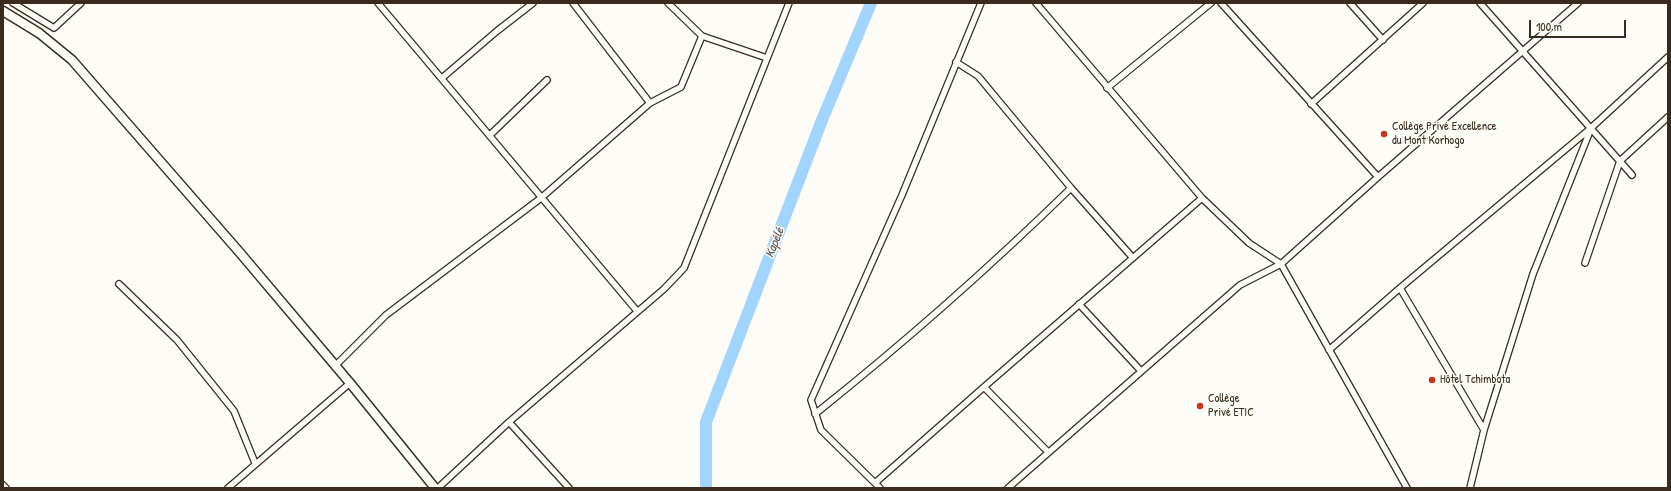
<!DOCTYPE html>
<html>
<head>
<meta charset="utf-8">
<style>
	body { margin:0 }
	#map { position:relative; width:1671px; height:491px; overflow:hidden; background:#fdfcf7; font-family:"Patrick Hand",sans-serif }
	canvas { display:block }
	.frame { position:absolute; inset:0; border:4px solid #3b2a1e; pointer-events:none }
	.scale { position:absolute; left:1529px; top:20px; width:97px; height:18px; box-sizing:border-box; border:2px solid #3b2a1e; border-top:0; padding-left:5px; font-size:12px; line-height:14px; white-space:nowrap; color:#3b2a1e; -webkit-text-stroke:3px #fdfcf7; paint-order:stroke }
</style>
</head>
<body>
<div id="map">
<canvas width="1671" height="491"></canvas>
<div class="frame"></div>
<div class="scale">100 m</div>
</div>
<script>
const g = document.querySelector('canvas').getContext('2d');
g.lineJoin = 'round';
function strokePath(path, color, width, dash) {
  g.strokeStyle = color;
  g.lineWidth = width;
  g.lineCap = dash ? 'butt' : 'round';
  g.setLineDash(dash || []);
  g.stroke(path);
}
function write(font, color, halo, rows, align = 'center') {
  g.font = font + ' "Patrick Hand",sans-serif';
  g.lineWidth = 3;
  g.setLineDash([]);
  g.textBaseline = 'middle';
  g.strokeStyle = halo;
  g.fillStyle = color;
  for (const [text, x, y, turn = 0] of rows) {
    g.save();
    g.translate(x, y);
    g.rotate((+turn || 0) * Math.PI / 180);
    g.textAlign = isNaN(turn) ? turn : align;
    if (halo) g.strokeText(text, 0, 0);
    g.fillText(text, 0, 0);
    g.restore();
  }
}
const river = new Path2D(`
	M706 488V422L822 120 871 3`);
const street = new Path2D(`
	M13 3 54 28 81 3
	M378 3 637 311
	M573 3 650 103
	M668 3 702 36 767 58
	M1036 3 1202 198 1249 243 1281 264 1407 488
	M1221 3 1378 177
	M1350 3 1383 40
	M1480 3 1632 175
	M956 62 978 76 1071 188 1133 258
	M442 78 497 31 533 3
	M1107 88 1211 3
	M1311 104 1423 3
	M490 135 547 80
	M1585 263 1620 161 1668 117
	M119 284 177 340 234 411 255 463
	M1400 288 1484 430
	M1079 304 1141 371
	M1329 350 1400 288 1591 128 1668 57
	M335 366 386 315 541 198 650 103 681 87 702 36
	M984 387 1048 452
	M815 414C904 343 990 267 1071 188
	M509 422 569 488
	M875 483 984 387 1202 198
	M3 485 6 488
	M228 488 350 383
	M438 488 509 422 664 289 684 268 789 3
	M880 488 821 430 811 400 902 195 981 3
	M1008 488 1240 285 1281 264 1378 177 1578 3
	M1470 488 1484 430 1533 274 1590 131`);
const secondary = new Path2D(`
	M3 11 39 33 72 60 241 254 350 383 435 488`);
const markers = [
	[1384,134,4,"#c8321e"],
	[1432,380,4,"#c8321e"],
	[1200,406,4,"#c8321e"]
];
const poiNames = [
	["Collège Privé Excellence",1392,127],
	["du Mont Korhogo",1392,141],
	["Hôtel Tchimbota",1440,380],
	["Collège",1208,399],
	["Privé ETIC",1208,413]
];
const waterNames = [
	["Kapélé",775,243,-69]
];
strokePath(river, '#a1d4ff', 12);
strokePath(street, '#3b2a1e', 8);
strokePath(secondary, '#3b2a1e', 11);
strokePath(street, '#fdfcf7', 5.5);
strokePath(secondary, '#fdfcf7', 8);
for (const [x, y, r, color] of markers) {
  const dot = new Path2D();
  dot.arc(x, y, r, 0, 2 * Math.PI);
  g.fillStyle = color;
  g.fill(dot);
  strokePath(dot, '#fdfcf7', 1.5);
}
write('12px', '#3b2a1e', '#fdfcf7', poiNames, 'left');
write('italic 13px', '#545456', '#fdfcf7', waterNames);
</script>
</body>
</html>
